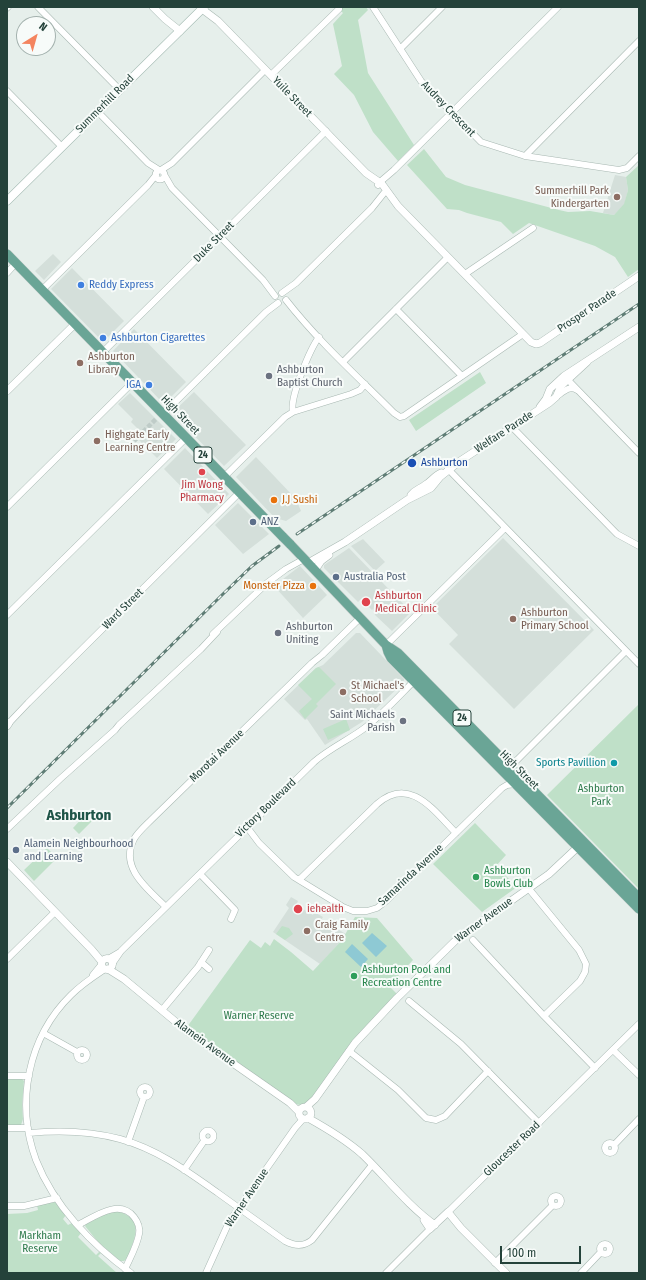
<!DOCTYPE html>
<html>
<head>
<meta charset="utf-8">
<style>
	body { margin:0 }
	#map { position:relative; width:646px; height:1280px; overflow:hidden; background:#e6efeb; font-family:"Fira Sans Condensed",sans-serif }
	canvas { display:block }
	.frame { position:absolute; inset:0; border:8px solid #24423a; pointer-events:none }
	.north { position:absolute; left:16px; top:16px; width:40px; height:40px; box-sizing:border-box; background:#f7fbf9; border:1px solid #a3b1ad; border-radius:50%; rotate:37deg; font-size:11px; font-weight:700; line-height:16px; text-align:center; color:#24423a }
	.north::after { content:''; display:block; margin:auto; width:14px; height:18px; background:#f4845f; clip-path:polygon(50% 0,100% 100%,50% 72%,0 100%) }
	.scale { position:absolute; left:500px; top:1246px; width:81px; height:18px; box-sizing:border-box; border:2px solid #24423a; border-top:0; padding-left:5px; font-size:12px; line-height:14px; white-space:nowrap; color:#24423a; -webkit-text-stroke:3px #f7fbf9; paint-order:stroke }
</style>
</head>
<body>
<div id="map">
<canvas width="646" height="1280"></canvas>
<div class="frame"></div>
<div class="north">N</div>
<div class="scale">100 m</div>
</div>
<script>
const g = document.querySelector('canvas').getContext('2d');
g.lineJoin = 'round';
function paint(path, color) {
  g.fillStyle = color;
  g.fill(path, 'evenodd');
}
function strokePath(path, color, width, dash) {
  g.strokeStyle = color;
  g.lineWidth = width;
  g.lineCap = dash ? 'butt' : 'round';
  g.setLineDash(dash || []);
  g.stroke(path);
}
function write(font, color, halo, rows, align = 'center') {
  g.font = font + ' "Fira Sans Condensed",sans-serif';
  g.lineWidth = 4;
  g.setLineDash([]);
  g.textBaseline = 'middle';
  g.strokeStyle = halo;
  g.fillStyle = color;
  for (const [text, x, y, turn = 0] of rows) {
    g.save();
    g.translate(x, y);
    g.rotate((+turn || 0) * Math.PI / 180);
    g.textAlign = isNaN(turn) ? turn : align;
    if (halo) g.strokeText(text, 0, 0);
    g.fillText(text, 0, 0);
    g.restore();
  }
}
const built = new Path2D(`
	M615 175 626 177 628 190 624 206 614 215 603 213Z
	M53 254 61 262 44 280 35 271Z
	M72 268 124 321 103 342 51 289Z
	M134 329 186 382 165 403 160 400 113 351Z
	M194 392 246 445 224 466 172 413Z
	M130 393 176 439 157 458 134 435 139 430 131 422 133 419 118 404Z
	M185 448 229 494 208 514 164 469Z
	M256 457 296 499 301 511 286 521 275 518 236 477Z
	M238 503 269 534 243 554 215 525Z
	M503 538 594 630 514 709 449 644 458 635 432 608Z
	M363 539 385 562 375 571 351 546Z
	M349 548 411 612 392 631 375 615 373 609 372 610 361 599 358 602 324 568V565Z
	M300 566 327 595 303 618 274 586Z
	M356 633H360L404 679V682L362 722 325 745 307 719 305 720 284 699 316 668 323 665Z
	M291 897 298 901 296 905 313 915 314 912 323 917 321 920 346 934 342 940 320 964 273 932 289 908 286 905Z`);
const green = new Path2D(`
	M337 7H366L368 10 358 20 368 73 414 145 398 161 373 132 354 95 334 74 342 66 333 24 343 13Z
	M424 149 446 177 465 185 559 210 568 212 590 211 614 215 624 204 628 190 626 177 639 165V269L628 277 615 257 595 246 529 223 513 234 501 222 467 213 459 210 447 209 407 165Z
	M480 372 486 383 416 431 409 420Z
	M319 667 336 684 316 704 318 706 305 719 299 711 312 699 298 685 316 668Z
	M639 704V889L547 795Z
	M346 719 350 730 328 740 323 729Z
	M86 814 93 820 79 834 73 828Z
	M475 823 506 855 496 866 517 887 482 912 433 864Z
	M47 848 57 858 34 881 24 870Z
	M355 917 377 918 413 960 389 986 397 994 309 1103 304 1106 296 1104 187 1027 250 940 261 948 265 942 270 946 274 939 291 952 313 971 342 940Z
	M282 926 289 928 293 934 285 940 276 934Z
	M7 1078 22 1079 24 1081 22 1105 23 1119 21 1125H7Z
	M55 1202 66 1215 63 1219 68 1225 72 1223 81 1233 78 1237 96 1255 99 1252 101 1253 98 1256 117 1273H7V1214L27 1213 38 1210 37 1205Z
	M116 1211C138 1216 139 1229 131 1248 129 1253 128 1259 124 1261H120L98 1242 85 1226 86 1224 108 1212Z`);
const water = new Path2D(`
	M372 933 387 946 376 957 362 943Z
	M352 944 368 959 361 967 345 952Z`);
const pedestrianTunnel = new Path2D(`
	M134 441 156 419`);
const minor = new Path2D(`
	M38 7 120 90
	M373 7 421 81 481 142 525 156 619 170 627 168 639 156
	M7 8 8 7
	M400 49 442 7
	M271 75 339 9
	M7 91 62 147
	M98 112 148 163 159 170
	M525 156 639 41
	M161 170 172 163 265 70
	M155.5 175a4.5 4.5 0 1 1 9 0a4.5 4.5 0 1 1-9 0Z
	M165 176 172 188 263 280 275 296
	M378 185 380 182 394 170 558 7
	M7 273 16 263
	M465 274 533 228
	M42 290 148 185 156 175
	M282 293 296 283 372 208 384 193 387 192
	M286 300C318 341 357 376 394 413L400 417 404 416 523 334
	M396 309 462 376
	M103 352 326 131
	M343 362 448 257
	M568 380 639 453
	M556 397C563 392 569 385 577 390
	M293 412 351 394 360 390 365 384
	M163 414 266 312 278 303
	M512 427 617 534 639 546
	M448 469 639 664
	M224 477 285 417 293 412C289 399 310 349 319 337
	M7 507 132 383
	M7 615 186 438
	M213 634 267 583 286 569 304 559
	M386 645 505 528
	M9 723 28 703 239 493
	M510 767 626 651
	M247 827 259 843 294 877 343 907 353 911H367L377 908 386 901 502 788 507 785 516 784
	M7 829 60 779 115 730 119 725 201 649 217 632
	M200 874 235 910 231 919
	M299 880 377 804C410 775 434 811 456 833
	M529 889 579 950 586 964 585 972 580 981 544 1016
	M166 907C148 889 119 868 134 839 138 832 145 826 151 820L312 663 322 655 360 618
	M473 940 544 1016 595 1068
	M7 959 55 912
	M108 959 120 952
	M201 962 209 969
	M112 964 121 951 314 762C330 748 349 740 366 727 384 713 400 695 416 679
	M105 969C93 977 82 984 71 995 28 1037 15 1103 36 1160 54 1206 92 1245 131 1273
	M93 975 102 964
	M409 1001 461 1044 539 1123
	M162 1010 198 967 209 950
	M43 1033 77 1052
	M77 1055a5 5 0 1 1 10 0a5 5 0 1 1-10 0Z
	M613 1050 639 1075
	M349 1051 398 1090 426 1118 436 1120 445 1116 488 1071
	M7 1076H29
	M140 1092a5 5 0 1 1 10 0a5 5 0 1 1-10 0Z
	M7 1128H28
	M202.5 1136a5.5 5.5 0 1 1 11 0a5.5 5.5 0 1 1-11 0Z
	M29 1133C60 1130 90 1131 120 1139 157 1149 187 1171 218 1193 240 1209 263 1225 285 1241 295 1246 303 1247 312 1240L372 1165
	M128 1142 144 1097
	M605 1148a5 5 0 1 1 10 0a5 5 0 1 1-10 0Z
	M614 1145 639 1119
	M184 1170 204 1141
	M551 1201a5 5 0 1 1 10 0a5 5 0 1 1-10 0Z
	M7 1206H24L57 1198
	M448 1212 639 1024
	M78 1225C94 1217 119 1198 134 1217 138 1222 140 1228 139 1234 137 1246 130 1258 125 1269
	M600 1249a5 5 0 1 1 10 0a5 5 0 1 1-10 0Z
	M495 1263 553 1205
	M206 1273 229 1222 295 1128 303 1119
	M386 1273 430 1229
	M581 1273 601 1252`);
const tertiary = new Path2D(`
	M153 7 165 19 180 31
	M202 9 218 21 366 173 382 184 398 206 531 342 536 344 540 343 639 276
	M7 391 75 324
	M540 407 546 399 550 389 564 376 639 327
	M411 495C416 489 420 489 425 485 431 482 434 476 441 473
	M308 563 345 542 407 500 431 488 440 477 460 461 549 403 556 397 561 386 587 362
	M315 570 321 561 329 555
	M7 722 9 723 7 726
	M7 862 92 950 102 962
	M101.5 964a5.5 5.5 0 1 1 11 0a5.5 5.5 0 1 1-11 0Z
	M108 969 124 979 188 1032 290 1103 299 1112
	M299 1113a6 6 0 1 1 12 0a6 6 0 1 1-12 0Z
	M306 1107 315 1099 355 1043 397 998 457 939 549 874 580 845
	M308 1118C326 1128 346 1140 362 1154 386 1177 407 1205 435 1225
	M424 1220 430 1229 448 1212 461 1228 506 1273`);
const secondary = new Path2D(`
	M7 201 204 7`);
const primary = new Path2D(`
	M7 254 283 537
	M290 544 386 645 398 653 639 898
	M386 645 388 652 391 658 639 909`);
const rail = new Path2D(`
	M297 534 639 304
	M7 808 223 594 252 566 279 546`);
const primaryBridge = new Path2D(`
	M283 537 290 544`);
const markers = [
	[617,197,4,"#8d6e63"],
	[81,285,4,"#3f7fe0"],
	[103,338,4,"#3f7fe0"],
	[80,363,4,"#8d6e63"],
	[269,376,4,"#6b7280"],
	[149,385,4,"#3f7fe0"],
	[97,441,4,"#8d6e63"],
	[412,463,5,"#1a4fb4"],
	[202,472,4,"#e0444e"],
	[274,500,4,"#e8710a"],
	[253,522,4,"#5c6f8a"],
	[336,577,4,"#5c6f8a"],
	[313,586,4,"#e8710a"],
	[366,602,5,"#e0444e"],
	[513,619,4,"#8d6e63"],
	[278,633,4,"#6b7280"],
	[343,692,4,"#8d6e63"],
	[403,721,4,"#6b7280"],
	[614,763,4,"#0f9aa8"],
	[16,850,4,"#5c6f8a"],
	[476,877,4,"#2e9e5b"],
	[298,909,5,"#e0444e"],
	[307,931,4,"#8d6e63"],
	[354,976,4,"#2e9e5b"]
];
const shields = [
	[203,455,18],
	[462,718,18]
];
const shieldNames = [
	["24",203,455],
	["24",462,718]
];
const streetNames = [
	["Yuile Street",292,97,46],
	["Summerhill Road",105,104,-45],
	["Audrey Crescent",448,109,46],
	["Duke Street",214,242,-45],
	["Prosper Parade",587,311,-34],
	["High Street",180,415,46],
	["Welfare Parade",504,432,-33],
	["Ward Street",123,609,-45],
	["Morotai Avenue",217,756,-44],
	["High Street",519,770,45],
	["Victory Boulevard",266,808,-44],
	["Samarinda Avenue",411,875,-43],
	["Warner Avenue",484,920,-36],
	["Alamein Avenue",205,1043,36],
	["Gloucester Road",512,1149,-44],
	["Warner Avenue",247,1198,-56]
];
const educationNames = [
	["Summerhill Park",609,191,"right"],
	["Kindergarten",609,204,"right"],
	["Ashburton",88,357],
	["Library",88,370],
	["Highgate Early",105,435],
	["Learning Centre",105,448],
	["Ashburton",521,613],
	["Primary School",521,626],
	["St Michael's",351,686],
	["School",351,699],
	["Craig Family",315,925],
	["Centre",315,938]
];
const shopNames = [
	["Reddy Express",89,285],
	["Ashburton Cigarettes",111,338],
	["IGA",141,385,"right"]
];
const worshipNames = [
	["Ashburton",277,370],
	["Baptist Church",277,383],
	["Ashburton",286,627],
	["Uniting",286,640],
	["Saint Michaels",395,715,"right"],
	["Parish",395,728,"right"]
];
const transitNames = [
	["Ashburton",421,463]
];
const healthNames = [
	["Jim Wong",202,485,"center"],
	["Pharmacy",202,498,"center"],
	["Ashburton",375,596],
	["Medical Clinic",375,609],
	["iehealth",307,909]
];
const foodNames = [
	["J.J Sushi",282,500],
	["Monster Pizza",305,586,"right"]
];
const serviceNames = [
	["ANZ",261,522],
	["Australia Post",344,577],
	["Alamein Neighbourhood",24,844],
	["and Learning",24,857]
];
const cultureNames = [
	["Sports Pavillion",606,763]
];
const parkNames = [
	["Ashburton",601,789],
	["Park",601,802],
	["Warner Reserve",259,1016],
	["Markham",40,1236],
	["Reserve",40,1249]
];
const leisureNames = [
	["Ashburton",484,871],
	["Bowls Club",484,884],
	["Ashburton Pool and",362,970],
	["Recreation Centre",362,983]
];
const districtNames = [
	["Ashburton",79,816]
];
paint(built, '#d4dfda');
paint(green, '#bfe0c8');
paint(water, '#8ec9d4');
strokePath(pedestrianTunnel, '#bfccc8', 4.5, [4.5, 2]);
strokePath(minor, '#a8b8b2', 7);
strokePath(tertiary, '#a8b8b2', 8);
strokePath(secondary, '#a4bbb3', 9);
strokePath(primary, '#c2cac8', 10);
strokePath(minor, '#fff', 6);
strokePath(tertiary, '#fff', 7);
strokePath(secondary, '#fff', 8);
strokePath(primary, '#6aa596', 9);
strokePath(rail, '#5f7d75', 3);
strokePath(rail, '#f7fbf9', 1.5, [4.5]);
strokePath(primaryBridge, '#c2cac8', 10, []);
strokePath(primaryBridge, '#6aa596', 9);
for (const [x, y, r, color] of markers) {
  const dot = new Path2D();
  dot.arc(x, y, r, 0, 2 * Math.PI);
  g.fillStyle = color;
  g.fill(dot);
  strokePath(dot, '#f7fbf9', 1.5);
}
for (const [x, y, w] of shields) {
  const box = new Path2D();
  box.roundRect(x - w / 2, y - 8, w, 16, 3);
  g.fillStyle = '#f7fbf9';
  g.fill(box);
  strokePath(box, '#24423a', 1);
}
write('bold 10px', '#24423a', null, shieldNames);
write('11px', '#24423a', '#f7fbf9', streetNames);
write('11px', '#785e54', '#f7fbf9', educationNames, 'left');
write('11px', '#366cbe', '#f7fbf9', shopNames, 'left');
write('11px', '#5b616d', '#f7fbf9', worshipNames, 'left');
write('11px', '#164399', '#f7fbf9', transitNames, 'left');
write('11px', '#be3a42', '#f7fbf9', healthNames, 'left');
write('11px', '#c56008', '#f7fbf9', foodNames, 'left');
write('11px', '#4e5e75', '#f7fbf9', serviceNames, 'left');
write('11px', '#0d838f', '#f7fbf9', cultureNames, 'right');
write('11px', '#2d7a4b', '#f7fbf9', parkNames);
write('11px', '#27864d', '#f7fbf9', leisureNames, 'left');
write('bold 15px', '#1f5548', '#f7fbf9', districtNames);
</script>
</body>
</html>
